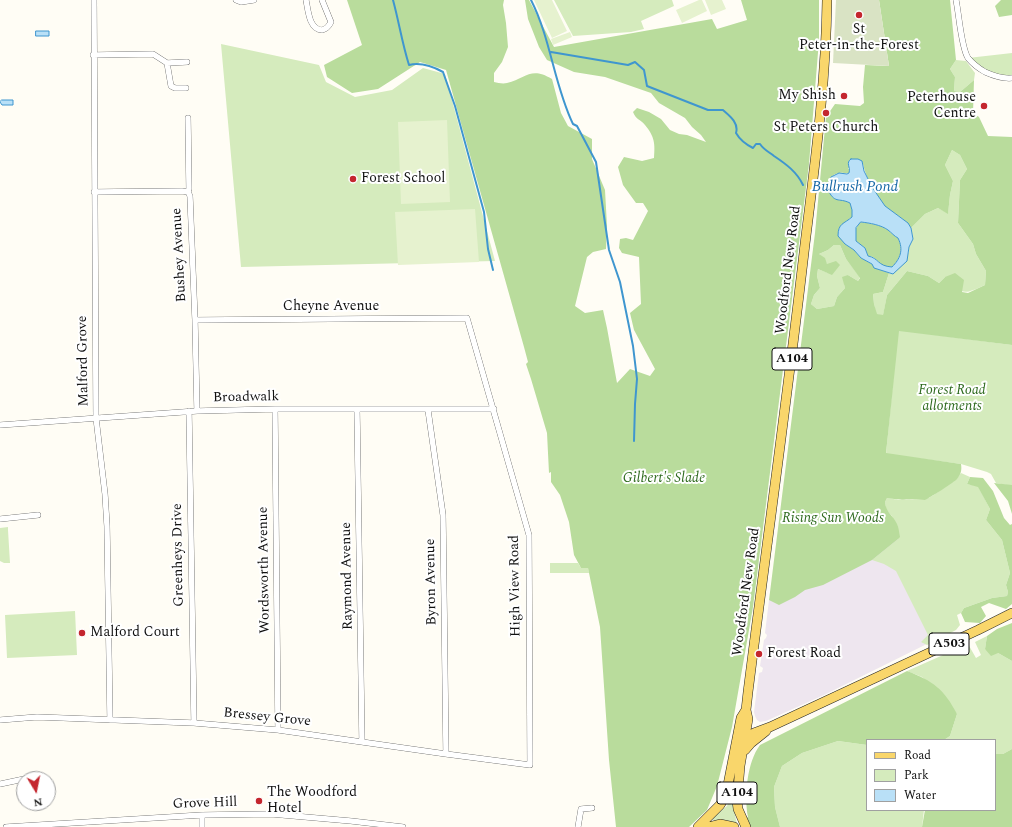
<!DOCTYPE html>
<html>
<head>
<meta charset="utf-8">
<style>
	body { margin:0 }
	#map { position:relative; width:1012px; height:827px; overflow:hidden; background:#fffdf5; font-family:Spectral,serif }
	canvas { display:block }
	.legend { position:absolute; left:866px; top:739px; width:130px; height:72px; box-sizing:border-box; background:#fff; border:1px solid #a0a0a0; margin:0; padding:5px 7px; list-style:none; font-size:12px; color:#111 }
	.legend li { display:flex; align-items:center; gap:8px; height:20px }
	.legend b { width:20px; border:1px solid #a0a0a0 }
	.north { position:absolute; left:16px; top:771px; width:40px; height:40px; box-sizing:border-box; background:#fff; border:1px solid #a0a0a0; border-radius:50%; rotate:170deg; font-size:11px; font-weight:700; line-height:16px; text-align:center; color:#111 }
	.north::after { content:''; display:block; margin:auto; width:14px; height:18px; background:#c4262e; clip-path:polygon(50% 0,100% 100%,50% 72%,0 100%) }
</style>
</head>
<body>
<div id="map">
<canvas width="1012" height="827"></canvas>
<ul class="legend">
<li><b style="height:5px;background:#f9d66b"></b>Road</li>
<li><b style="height:11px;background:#d5ebbd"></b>Park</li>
<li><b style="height:11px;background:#b9e0f7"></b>Water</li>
</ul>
<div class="north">N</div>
</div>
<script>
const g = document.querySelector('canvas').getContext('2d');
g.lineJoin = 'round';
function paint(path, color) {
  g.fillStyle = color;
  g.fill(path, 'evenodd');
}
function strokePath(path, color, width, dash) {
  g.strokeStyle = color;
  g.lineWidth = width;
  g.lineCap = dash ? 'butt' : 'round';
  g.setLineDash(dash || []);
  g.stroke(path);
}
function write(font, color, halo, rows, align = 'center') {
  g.font = font + ' Spectral,serif';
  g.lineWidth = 4;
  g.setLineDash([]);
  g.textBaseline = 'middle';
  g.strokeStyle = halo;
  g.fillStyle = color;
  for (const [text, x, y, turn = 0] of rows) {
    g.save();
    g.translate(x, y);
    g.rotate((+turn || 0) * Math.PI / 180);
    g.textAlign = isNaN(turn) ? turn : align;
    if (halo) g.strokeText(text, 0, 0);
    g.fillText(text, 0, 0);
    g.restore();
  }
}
const industrial = new Path2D(`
	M900 537 947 634 824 695 766 721 760 722 757 720 755 716 754 712 759 673 762 672 763 668 760 666 764 640 766 638 767 635 765 633 769 600Z`);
const green = new Path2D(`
	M554 0H672L674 6 641 21 644 29 631 32 573 36Z
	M221 44 319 65 326 82 355 97 392 90 423 68 445 74 495 261 241 267Z
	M1012 53V78L991 75 968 58Z
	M956 60 966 61 975 73 974 80 960 92 954 91 955 77 950 69Z
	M952 150 960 155 967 169 960 180 958 223 973 244 976 254 986 271 985 285C961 296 964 294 945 277L939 283 928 276 907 271 887 295 883 316 876 314 874 304 873 294 883 292 889 273 893 274 909 252V247L913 239 911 228 925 214 938 208 948 213 950 195 953 181 945 165Z
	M834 245H840L846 259 860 277 858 281 848 275 844 284 845 288 837 297 834 306 817 309 811 304 814 295 820 288 817 276 818 269 828 273 827 264 819 254 828 250Z
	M898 330 1012 345V486L996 483 991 474 987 472 961 464 886 454Z
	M961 473 970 477 967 484 978 486 990 509 986 520 1002 540 1010 573 1006 585 1008 592 1007 596 992 598 964 608 961 613 957 615 960 625 956 630 927 645 921 642 928 635 896 571 884 564 872 560 898 539 892 516 886 510 885 502 887 498C898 500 905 501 915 499 925 498 925 501 935 494 939 492 941 489 945 486 953 481 955 482 961 473Z
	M8 527V530L10 563H4L0 561V528Z
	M550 563H578L581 568 588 567 589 573H550Z
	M75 611 77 655 7 658 5 615Z
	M987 636 985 649 998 653 1012 661V749L1003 754H995V740H944L950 736 957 714 922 677 907 671 968 644 976 658 981 655 975 642Z
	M838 741 867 745V810H924L922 827H780L775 807 774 787 782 766 802 753Z
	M733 791V806L737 824 714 821 712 818 727 806Z`);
const forest = new Path2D(`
	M347 0H504L503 5 506 23 508 47 502 62 494 73V82C498 83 503 84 507 83 526 78 531 66 552 79L561 113 568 126 592 139V159L605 190 607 226 606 249 593 252 587 257 575 306 585 313 603 310 607 328 617 383 630 369 650 376 655 369 634 330 630 313 641 304 639 257 622 253 619 248 620 239 626 238 633 240 648 211 643 203H636L623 185 618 167 624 157 642 161 654 158C655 144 655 137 645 125 640 119 636 120 633 112L637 108 649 112 661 119 670 130 679 134 687 135 706 142 701 135 692 127 685 118 659 103 651 93 605 77 574 72 547 60 539 47 528 19 525 0H529L554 47 712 19 717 29 747 20 741 0H819V40L809 164 753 607 732 727 717 786 707 810 689 827H616L609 760 600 627 588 568H581L574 555 569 522 560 495 551 482V472L549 473 547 433 531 379 526 364 528 362 524 347 446 70 420 62 378 89 352 93 327 77 324 65 362 45Z
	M879 0H950L956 60 950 69 955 77 954 91 960 92 974 80 973 113 979 117 988 136 1012 137V345L899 331 886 453 961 464C962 470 961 474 957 479 956 481 928 499 925 500 922 500 919 499 916 499 903 500 900 500 887 498L885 502C886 513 893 515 897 524 899 528 899 533 900 537L898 539 872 560 823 585 805 590 795 597 779 605 769 600 815 233 826 117 835 104 860 106 864 103 863 87 865 65 889 66ZM952 150 960 155 967 169 960 180 958 223 973 244 976 254 986 271 985 285 968 293 962 292 964 280 955 273 945 277 939 283 928 276 907 271 887 295 883 315 877 314 874 304 873 294 883 292 889 273 875 268 872 264 861 258 854 250 845 244 849 219 852 217V210L850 203 827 188C829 181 831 174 839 173 843 172 845 174 849 173L850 171 848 168 863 164C866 178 875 195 885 206 893 214 905 218 911 228L925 214 938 208 948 214 950 195 953 181 945 165ZM834 245H840L846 259 860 278 858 281 848 275 842 277 845 288 837 297 834 306 817 309 811 304 814 295 820 288 817 276 818 269 832 275 840 265 836 261 827 264 825 258 819 254 828 250Z
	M1001 0H1012V15L999 17 995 6Z
	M860 222C870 223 880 225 888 230 892 233 894 236 898 238 904 250 900 259 892 267L883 266 873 257 868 256 865 248 856 241V228Z
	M970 477 983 478 993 491 1004 518 1010 525 1012 524V604L1006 609 989 603 981 607 986 616 980 623 965 622 961 613 964 608 992 598 1007 596 1008 592 1006 585 1010 573 1002 540 986 520 990 509 978 487 967 484Z
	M994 483 1012 485V514L1008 501Z
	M1012 623V661L998 653 991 656 985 649 987 636 997 629Z
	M907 671C933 681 944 689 957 714L950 736 944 740H867V745L838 741 802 753 782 766 774 787 775 807 780 827H751L746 818 748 817C744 796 747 762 760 745Z
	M1012 749V827H922L925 810H995V754H1003Z`);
const cemetery = new Path2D(`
	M836 0H879L889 66 833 63Z`);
const pitch = new Path2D(`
	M534 0H552L567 31 552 38Z
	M699 0H702L707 11 682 23 676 10Z
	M705 0H722L726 9 711 15Z
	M570 32 572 37 553 45 551 39Z
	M447 120 450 202 401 204 398 122Z
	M475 209 479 262 398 265 395 212Z`);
const water = new Path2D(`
	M36 31H49V36H36Z
	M2 100H13V105H2L0 102Z
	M851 159H858L862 161 864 171 872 187 885 206 908 223 911 228 913 239 909 247 907 261 893 274 874 268 872 264 861 258 854 250 845 244 838 236C838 223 844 224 852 217V210L850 203C838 197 835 205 827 188L831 177 839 173 847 174 849 173C851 167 845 163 851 159ZM861 222C870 223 881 225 888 230 892 233 894 236 898 238 904 250 900 259 892 267 877 266 879 258 868 256L865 248 856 241V228Z`);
const stream = new Path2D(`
	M393 0C399 22 402 43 409 65 421 62 432 66 443 72L455 106 484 212 488 249 493 270
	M531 0C551 39 554 85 573 124L577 126 596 162 609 250 620 282 633 346 637 379 635 404 634 441
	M551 52 628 65 635 62 644 70 647 86 708 110H723C730 116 739 123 736 133 740 140 747 145 753 148L756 144H760C764 150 769 152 774 156 786 164 797 172 803 185`);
const street = new Path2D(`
	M94 0 96 418 105 494 107 526 110 720
	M236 0 241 2 254 0
	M306 0C308 9 309 30 322 30 327 29 329 26 331 22L322 0
	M956 0C959 14 961 47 968 58 973 64 978 68 985 72 994 76 1002 79 1012 78
	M93 55 153 54 167 63 171 86 175 88H186
	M167 63 187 62
	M94 192 182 191 188 192 190 196 195 320 197 411
	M188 192 189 189 188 118
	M275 409 278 730
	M357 410 362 742
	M428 410 443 515 446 754
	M189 411 194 723
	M0 425 197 411 275 409H494
	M0 519 38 515
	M0 720 37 717 194 723 278 730 446 754 530 765 529 535 467 318 195 320
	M0 784 38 776
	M202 815V827
	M6 827 202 815 271 814 351 821 403 827
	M578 827 581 809 592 808`);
const primary = new Path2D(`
	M743 743 754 733 770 727 978 630 1012 613
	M745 750 751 743 766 731
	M698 827 720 805 726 795 741 718 746 710
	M708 827 720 824 734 827
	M746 827 738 809 737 801 740 766 748 719 746 710 748 692C767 542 788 393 805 244 815 163 826 82 827 0`);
const markers = [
	[859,15,4,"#c4262e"],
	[844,96,4,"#c4262e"],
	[984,106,4,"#c4262e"],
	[826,113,4,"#c4262e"],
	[353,179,4,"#c4262e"],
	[82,633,4,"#c4262e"],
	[759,654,4,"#c4262e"],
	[259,801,4,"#c4262e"]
];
const shields = [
	[792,359,40],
	[949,644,40],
	[737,793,40]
];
const shieldNames = [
	["A104",792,359],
	["A503",949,644],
	["A104",737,793]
];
const poiNames = [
	["St",859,30,"center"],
	["Peter-in-the-Forest",859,46,"center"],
	["My Shish",836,96,"right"],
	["Peterhouse",976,98,"right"],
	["Centre",976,114,"right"],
	["St Peters Church",826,128,"center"],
	["Forest School",361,179],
	["Malford Court",90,633],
	["Forest Road",767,654],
	["The Woodford",267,793],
	["Hotel",267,809]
];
const streetNames = [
	["Bushey Avenue",180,255,-93],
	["Woodford New Road",789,270,-83],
	["Cheyne Avenue",331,307],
	["Malford Grove",84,361,-91],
	["Broadwalk",246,398,-1],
	["Greenheys Drive",179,555,-91],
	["Wordsworth Avenue",265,570,-91],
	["Raymond Avenue",348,576,-91],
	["Byron Avenue",432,582,-91],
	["High View Road",516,586,-91],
	["Woodford New Road",747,592,-82],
	["Bressey Grove",267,718,6],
	["Grove Hill",205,804,-2]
];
const parkNames = [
	["Forest Road",952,391],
	["allotments",952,407],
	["Gilbert's Slade",664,479],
	["Rising Sun Woods",833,519]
];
const waterNames = [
	["Bullrush Pond",855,188]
];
paint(industrial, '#eee6ef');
paint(green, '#d5ebbd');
paint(forest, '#b9dc9c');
paint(cemetery, '#d9e3c4');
paint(pitch, '#e6f2cf');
paint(water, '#b9e0f7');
strokePath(water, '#3f96cf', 1);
strokePath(stream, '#3f96cf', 2);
strokePath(street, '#444', 6);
strokePath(primary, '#222', 10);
strokePath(street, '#fff', 5.5);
strokePath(primary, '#f9d66b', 9);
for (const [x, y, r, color] of markers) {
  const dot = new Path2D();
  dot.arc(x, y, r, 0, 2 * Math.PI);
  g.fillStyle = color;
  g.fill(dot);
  strokePath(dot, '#fff', 1.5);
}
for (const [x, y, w] of shields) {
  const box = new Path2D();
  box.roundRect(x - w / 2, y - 11, w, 22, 3);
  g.fillStyle = '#fff';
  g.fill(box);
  strokePath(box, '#111', 1);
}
write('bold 13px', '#111', null, shieldNames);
write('14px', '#111', '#fff', poiNames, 'left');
write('14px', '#111', '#fff', streetNames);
write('italic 14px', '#2f6b1f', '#fff', parkNames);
write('italic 15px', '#1768a6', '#fff', waterNames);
</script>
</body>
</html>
